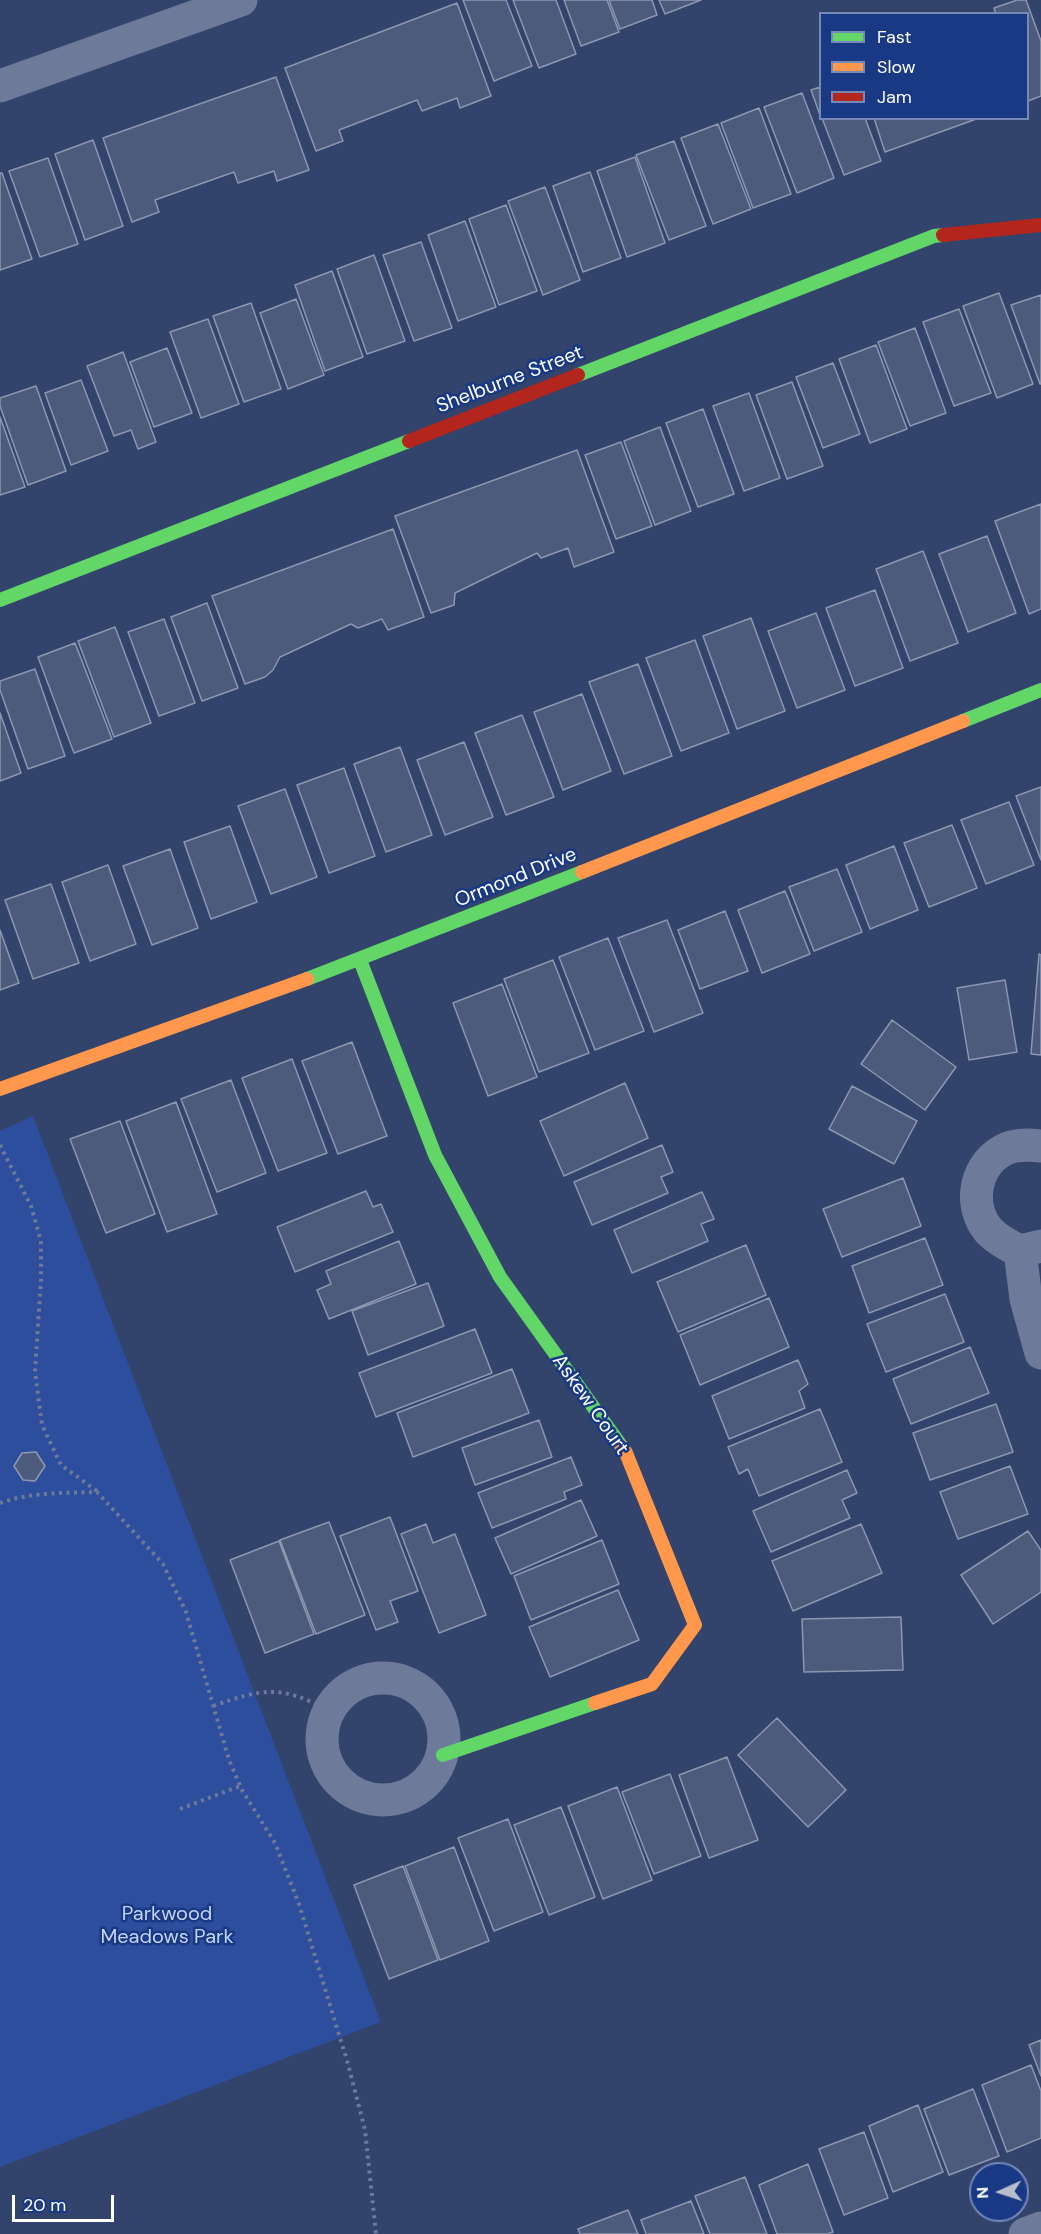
<!DOCTYPE html>
<html>
<head>
<meta charset="utf-8">
<style>
	body { margin:0 }
	#map { position:relative; width:1041px; height:2234px; overflow:hidden; background:#32436c; font-family:"DM Sans",sans-serif }
	canvas { display:block }
	.legend { position:absolute; left:819px; top:12px; width:210px; height:108px; box-sizing:border-box; background:#193985; border:2px solid #7588b6; margin:0; padding:8px 10px; list-style:none; font-size:18px; color:#fff }
	.legend li { display:flex; align-items:center; gap:12px; height:30px }
	.legend b { width:30px; border:2px solid #7588b6 }
	.north { position:absolute; left:969px; top:2162px; width:60px; height:60px; box-sizing:border-box; background:#193985; border:2px solid #7588b6; border-radius:50%; rotate:267deg; font-size:16px; font-weight:700; line-height:24px; text-align:center; color:#fff }
	.north::after { content:''; display:block; margin:auto; width:21px; height:27px; background:#b7bdcc; clip-path:polygon(50% 0,100% 100%,50% 72%,0 100%) }
	.scale { position:absolute; left:12px; top:2195px; width:102px; height:27px; box-sizing:border-box; border:3px solid #fff; border-top:0; padding-left:8px; font-size:18px; line-height:21px; white-space:nowrap; color:#fff; -webkit-text-stroke:4px #193985; paint-order:stroke }
</style>
</head>
<body>
<div id="map">
<canvas width="1041" height="2234"></canvas>
<ul class="legend">
<li><b style="height:8px;background:#63d668"></b>Fast</li>
<li><b style="height:8px;background:#ff974d"></b>Slow</li>
<li><b style="height:8px;background:#b3261e"></b>Jam</li>
</ul>
<div class="north">N</div>
<div class="scale">20 m</div>
</div>
<script>
const g = document.querySelector('canvas').getContext('2d');
g.lineJoin = 'round';
function paint(path, color) {
  g.fillStyle = color;
  g.fill(path, 'evenodd');
}
function strokePath(path, color, width, dash) {
  g.strokeStyle = color;
  g.lineWidth = width;
  g.lineCap = dash ? 'butt' : 'round';
  g.setLineDash(dash || []);
  g.stroke(path);
}
function write(font, color, halo, rows, align = 'center') {
  g.font = font + ' "DM Sans",sans-serif';
  g.lineWidth = 5;
  g.setLineDash([]);
  g.textBaseline = 'middle';
  g.strokeStyle = halo;
  g.fillStyle = color;
  for (const [text, x, y, turn = 0] of rows) {
    g.save();
    g.translate(x, y);
    g.rotate((+turn || 0) * Math.PI / 180);
    g.textAlign = isNaN(turn) ? turn : align;
    if (halo) g.strokeText(text, 0, 0);
    g.fillText(text, 0, 0);
    g.restore();
  }
}
const green = new Path2D(`
	M33 1116 381 2022 0 2167V1131Z`);
const building = new Path2D(`
	M463 0H506L532 66 494 81Z
	M513 0H556L576 54 539 68Z
	M564 0H607L619 32 581 46Z
	M609 0H652L657 15 620 29Z
	M659 0H701L665 14Z
	M1017 0H1026L1041 41V96L1028 101V14H996L994 8Z
	M457 3 491 96 460 108 457 98 422 111 417 100 339 130 343 141 316 151 285 68Z
	M276 77 309 170 277 181 274 171 238 183 234 172 155 200 159 212 132 222 103 138Z
	M820 87V115L811 90Z
	M802 93 834 178 797 193 764 107Z
	M759 108 791 194 753 208 721 123Z
	M822 118H865L881 161 844 175Z
	M874 118H979L885 152Z
	M718 124 751 209 713 224 681 138Z
	M93 140 123 226 85 240 55 154Z
	M674 141 706 226 669 240 636 155Z
	M635 157 665 243 627 257 597 171Z
	M48 158 78 244 40 257 9 171Z
	M590 172 621 258 583 272 553 186Z
	M0 173H2L32 259 0 270Z
	M545 187 580 280 543 295 508 201Z
	M506 205 537 291 499 305 469 219Z
	M465 221 496 307 458 321 428 235Z
	M421 242 452 328 414 341 383 255Z
	M374 255 405 341 367 354 337 269Z
	M332 271 363 357 325 371 295 285Z
	M999 293 1033 384 997 398 963 306Z
	M1041 295V384H1040L1011 305Z
	M296 299 324 375 288 389 260 313Z
	M251 303 281 389 244 402 213 316Z
	M959 309 991 393 954 406 923 322Z
	M208 319 239 404 201 418 170 332Z
	M915 328 946 413 910 426 878 342Z
	M876 345 907 429 870 443 839 359Z
	M167 348 192 413 154 427 130 362Z
	M123 352 156 442 138 449 131 430 114 436 87 366Z
	M833 363 860 434 823 448 796 377Z
	M81 380 108 451 71 465 45 393Z
	M792 382 823 466 787 479 756 395Z
	M36 386 66 471 28 485 0 406V398Z
	M749 393 780 478 744 491 713 406Z
	M703 409 734 494 698 507 666 423Z
	M0 417 25 487 0 495Z
	M660 427 691 511 655 525 624 441Z
	M621 442 652 526 616 539 585 455Z
	M577 450 614 552 574 567 568 548 541 558 537 553 455 593 454 605 431 613 395 516Z
	M1041 504V609L1029 614 995 521Z
	M393 529 424 617 388 630 382 619 358 628 351 624 280 657 273 670 265 677 245 684 212 596Z
	M987 536 1016 613 968 632 939 554Z
	M923 551 958 643 910 661 876 569Z
	M875 590 903 668 855 686 826 608Z
	M207 603 238 688 202 701 171 617Z
	M816 613 845 690 797 708 768 631Z
	M751 618 785 711 737 729 703 636Z
	M164 619 195 703 159 716 128 632Z
	M115 627 151 723 114 737 78 641Z
	M695 640 729 733 681 751 646 658Z
	M75 643 112 739 74 753 38 657Z
	M638 664 672 756 624 774 589 682Z
	M35 669 65 756 28 769 0 690V681Z
	M582 694 611 771 563 790 534 712Z
	M0 713 21 773 0 781Z
	M522 715 554 797 506 815 475 733Z
	M464 742 493 817 445 835 417 760Z
	M400 747 432 835 386 852 354 764Z
	M344 768 375 856 329 873 297 785Z
	M1041 787V860L1016 796Z
	M285 789 317 877 271 894 238 806Z
	M1009 802 1034 865 986 884 961 820Z
	M952 825 977 888 929 907 904 843Z
	M230 826 257 902 211 919 184 842Z
	M894 846 918 910 870 929 846 865Z
	M170 849 198 928 152 945 123 866Z
	M108 865 136 944 90 961 62 882Z
	M837 869 862 932 814 951 789 887Z
	M51 884 79 963 33 979 5 900Z
	M785 891 810 954 762 973 738 910Z
	M725 911 748 971 700 989 678 930Z
	M667 920 703 1013 654 1032 618 938Z
	M0 930 19 983 0 990Z
	M608 938 644 1031 595 1050 559 957Z
	M1039 954 1041 955V1055L1031 1054Z
	M553 960 589 1053 539 1072 504 979Z
	M1005 980 1017 1052 969 1060 957 988Z
	M502 984 537 1077 488 1096 453 1003Z
	M892 1020 956 1067 925 1110 861 1064Z
	M352 1042 387 1136 338 1154 302 1061Z
	M292 1059 327 1153 278 1171 242 1078Z
	M231 1080 266 1173 217 1192 181 1099Z
	M625 1083 648 1138 564 1176 540 1121Z
	M852 1086 917 1121 894 1164 829 1129Z
	M176 1102 217 1214 167 1232 126 1121Z
	M120 1121 155 1214 106 1233 70 1139Z
	M662 1145 673 1172 661 1177 668 1193 592 1225 574 1182Z
	M903 1178 921 1226 842 1257 823 1209Z
	M366 1191 373 1207 381 1204 393 1232 295 1272 277 1227Z
	M702 1192 714 1219 701 1224 708 1241 632 1273 614 1230Z
	M925 1238 943 1285 869 1313 852 1266Z
	M399 1241 416 1284 329 1319 317 1290 331 1284 326 1271Z
	M746 1245 766 1295 678 1332 657 1282Z
	M428 1283 444 1326 368 1355 352 1311Z
	M945 1294 964 1342 886 1372 867 1324Z
	M769 1298 789 1347 700 1385 680 1335Z
	M475 1329 492 1373 376 1417 359 1373Z
	M970 1347 989 1393 911 1424 893 1379Z
	M798 1360 808 1384 799 1391 805 1408 729 1439 712 1396Z
	M512 1369 529 1413 413 1457 397 1413Z
	M996 1404 1013 1452 930 1480 913 1433Z
	M820 1409 842 1462 759 1496 748 1469 739 1474 728 1447Z
	M539 1420 552 1457 475 1485 462 1448Z
	M36 1452 45 1466 35 1481 23 1480 14 1466 22 1453Z
	M571 1457 582 1485 564 1492 566 1499 492 1528 478 1493Z
	M1010 1466 1028 1514 958 1539 940 1492Z
	M847 1470 857 1493 842 1500 850 1518 771 1552 753 1511Z
	M581 1500 597 1536 511 1574 495 1538Z
	M390 1517 418 1591 390 1601 398 1622 376 1630 340 1536Z
	M329 1522 365 1615 316 1634 280 1540Z
	M426 1524 433 1543 455 1534 486 1615 439 1633 401 1534Z
	M861 1524 882 1573 793 1611 772 1561Z
	M1028 1531 1041 1550V1592L993 1624 961 1575Z
	M602 1540 619 1584 531 1620 514 1576Z
	M279 1541 314 1634 265 1653 230 1560Z
	M618 1590 639 1640 550 1677 529 1627Z
	M901 1617 903 1670 804 1672 802 1619Z
	M777 1718 846 1790 808 1827 738 1755Z
	M727 1757 758 1840 709 1858 679 1775Z
	M670 1774 701 1856 654 1874 622 1792Z
	M617 1787 652 1880 603 1899 568 1806Z
	M561 1807 595 1897 549 1915 514 1825Z
	M508 1819 543 1912 494 1931 458 1838Z
	M454 1847 489 1941 440 1960 405 1866Z
	M403 1866 438 1960 389 1979 354 1885Z
	M1041 2040V2076L1029 2045Z
	M1031 2065 1041 2091V2138L1007 2152 982 2085Z
	M973 2089 999 2156 949 2175 924 2109Z
	M918 2105 943 2172 893 2192 869 2126Z
	M864 2132 888 2198 844 2215 819 2149Z
	M808 2164 833 2232 827 2234H777L759 2185Z
	M745 2177 767 2234H710L695 2196Z
	M691 2201 704 2234H646L641 2220Z
	M628 2210 638 2234H580L578 2229Z`);
const path = new Path2D(`
	M0 1145 31 1206 41 1241V1279L35 1372 42 1425 61 1465 97 1491
	M0 1503C31 1492 65 1493 97 1492L163 1564 186 1612 229 1760 242 1790 275 1843 299 1904 348 2064 365 2130 376 2234
	M213 1706C261 1689 282 1684 328 1711
	M180 1809 240 1786`);
const street = new Path2D(`
	M0 86 241 0
	M1041 1146C1030 1145 1019 1144 1008 1148 976 1161 966 1204 989 1231 998 1240 1009 1246 1020 1251L1041 1246
	M1020 1251 1026 1299 1041 1353
	M322 1739a61 61 0 1 1 122 0a61 61 0 1 1-122 0Z
	M1025 2234 1041 2228`);
const fast = new Path2D(`
	M578 375 934 236 943 235
	M0 600 409 441
	M963 721 1041 690
	M360 960 435 1155 500 1277 622 1447
	M307 979 582 872
	M443 1755 595 1703`);
const slow = new Path2D(`
	M582 872 963 721
	M0 1089 307 979
	M595 1703 652 1684 695 1625 626 1453 622 1447`);
const jam = new Path2D(`
	M943 235 1041 225
	M409 441 578 375`);
const streetNames = [
	["Shelburne Street",510,380,-21],
	["Ormond Drive",516,878,-22],
	["Askew Court",590,1405,55]
];
const parkNames = [
	["Parkwood",167,1915],
	["Meadows Park",167,1938]
];
paint(green, '#2c4e9c');
paint(building, '#4c5a7c');
strokePath(building, '#8c97b0', 1.5);
strokePath(path, '#6e7a9a', 4, [3, 4.5]);
strokePath(street, '#6e7a9a', 33);
strokePath(fast, '#63d668', 14);
strokePath(slow, '#ff974d', 14);
strokePath(jam, '#b3261e', 14);
write('20px', '#fff', '#193985', streetNames);
write('20px', '#c4d4f9', '#193985', parkNames);
</script>
</body>
</html>
